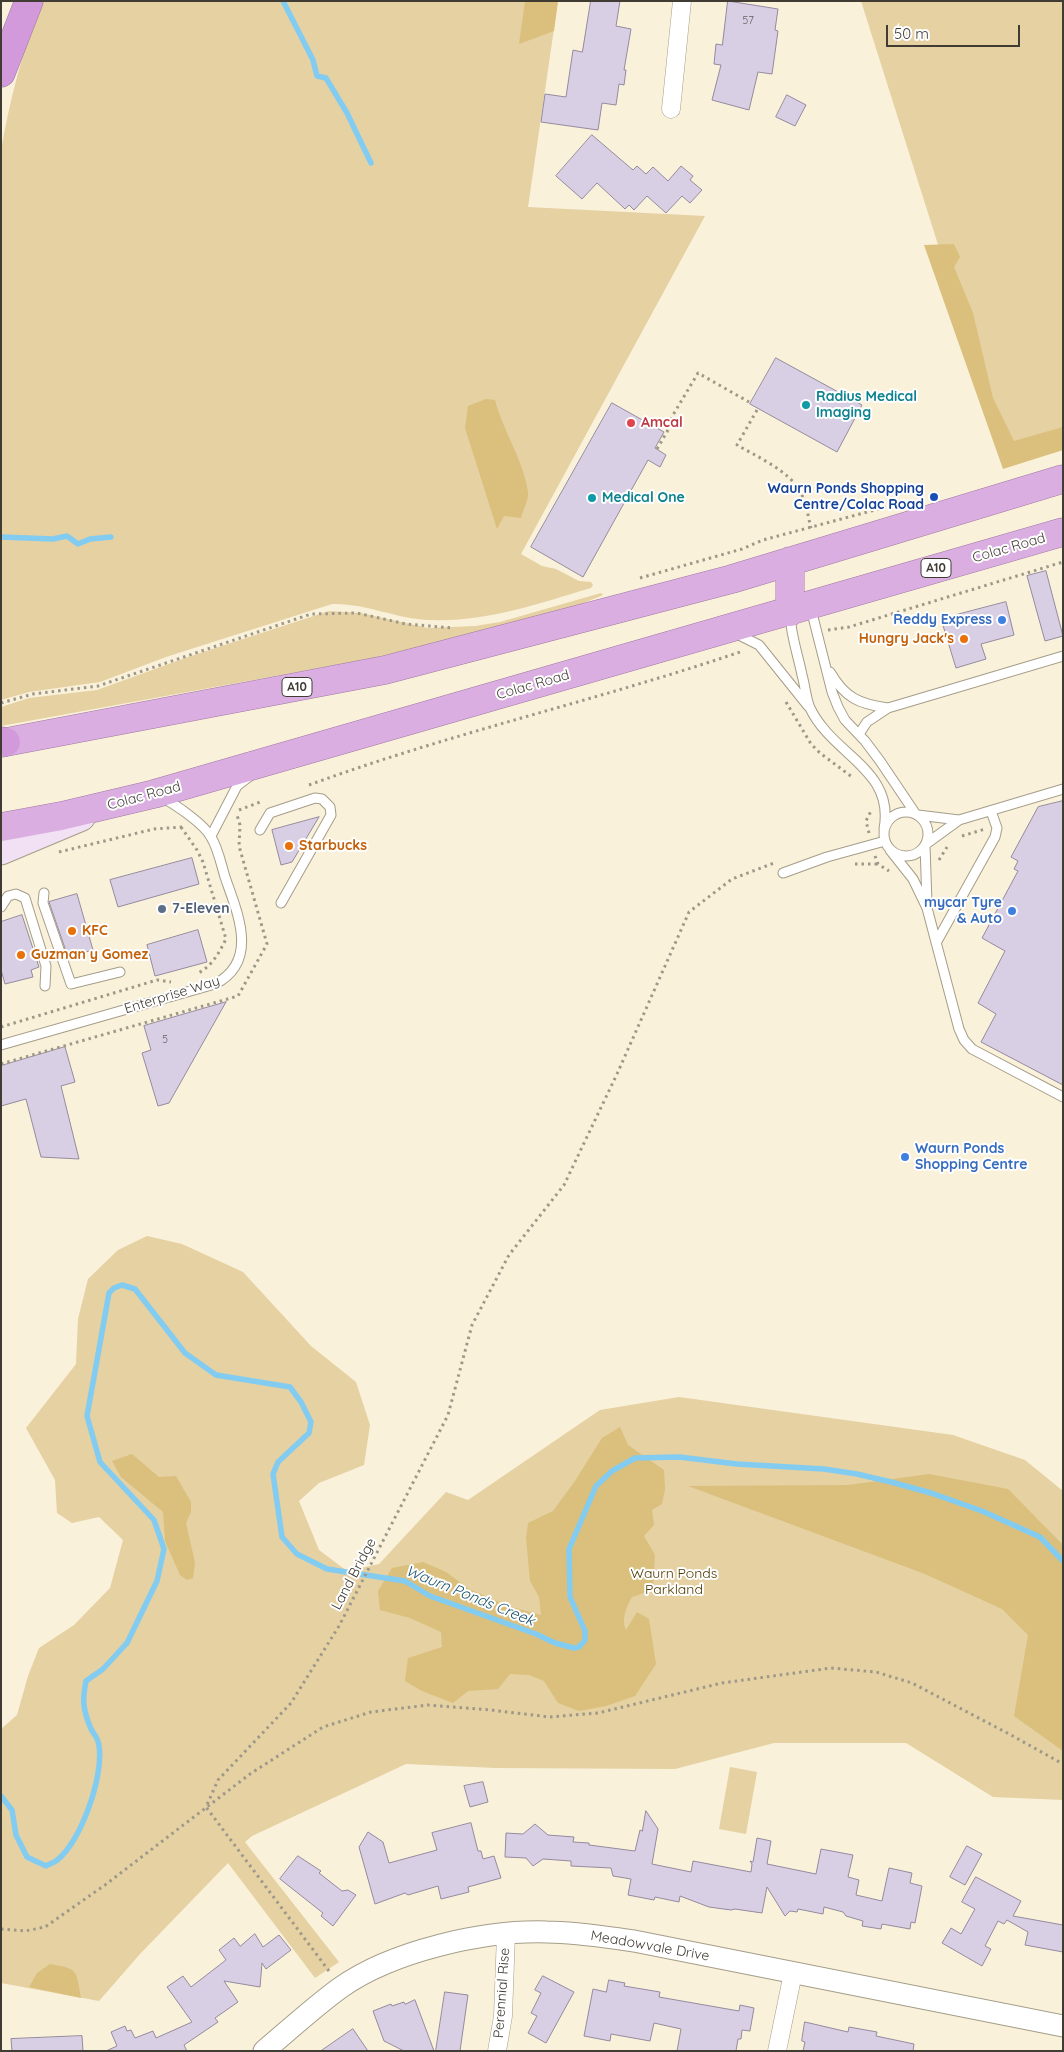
<!DOCTYPE html>
<html>
<head>
<meta charset="utf-8">
<style>
	body { margin:0 }
	#map { position:relative; width:1064px; height:2052px; overflow:hidden; background:#faf1db; font-family:Quicksand,sans-serif }
	canvas { display:block }
	.frame { position:absolute; inset:0; border:2px solid #403c34; pointer-events:none }
	.scale { position:absolute; left:886px; top:25px; width:134px; height:22px; box-sizing:border-box; border:2px solid #403c34; border-top:0; padding-left:6px; font-size:15px; line-height:18px; white-space:nowrap; color:#403c34; -webkit-text-stroke:4px #fff; paint-order:stroke }
</style>
</head>
<body>
<div id="map">
<canvas width="1064" height="2052"></canvas>
<div class="frame"></div>
<div class="scale">50 m</div>
</div>
<script>
const g = document.querySelector('canvas').getContext('2d');
g.lineJoin = 'round';
function paint(path, color) {
  g.fillStyle = color;
  g.fill(path, 'evenodd');
}
function strokePath(path, color, width, dash) {
  g.strokeStyle = color;
  g.lineWidth = width;
  g.lineCap = dash ? 'butt' : 'round';
  g.setLineDash(dash || []);
  g.stroke(path);
}
function write(font, color, halo, rows, align = 'center') {
  g.font = font + ' Quicksand,sans-serif';
  g.lineWidth = 4;
  g.setLineDash([]);
  g.textBaseline = 'middle';
  g.strokeStyle = halo;
  g.fillStyle = color;
  for (const [text, x, y, turn = 0] of rows) {
    g.save();
    g.translate(x, y);
    g.rotate((+turn || 0) * Math.PI / 180);
    g.textAlign = isNaN(turn) ? turn : align;
    if (halo) g.strokeText(text, 0, 0);
    g.fillText(text, 0, 0);
    g.restore();
  }
}
const green = new Path2D(`
	M41 1H558L528 207 705 216 521 554 542 566 556 569 579 581 591 582 593 585 591 588C537 604 487 622 430 620 396 619 366 603 332 604L166 657 100 682 29 692 1 700V150C10 99 23 50 41 1Z
	M861 1H1063V450L1008 466Z
	M601 593 603 595 562 612 374 658 1 726V707L29 698 97 690 188 657 329 611 361 613 428 628 475 626 500 622Z
	M147 1236 182 1244 243 1272 311 1346 356 1382 370 1425 364 1465 319 1483 299 1501 319 1550 347 1571 379 1564 446 1492 468 1500 600 1410 679 1397 953 1435 1025 1460 1063 1491V1800L993 1797 906 1743H774L675 1769 496 1768 406 1764 252 1836 245 1842 339 1962 315 1978 228 1863 140 1954 99 2001 1 1983V1729L17 1715 28 1676 39 1648 74 1625 110 1588 123 1540 99 1517 72 1523 57 1513 55 1480 26 1428 76 1364 78 1319 88 1279 118 1250Z
	M730 1767 757 1772 746 1834 719 1829Z`);
const forest = new Path2D(`
	M525 1H558L554 31 519 44Z
	M954 244 960 257 954 267 973 313 993 398 1014 441 1063 427V450L1003 469 924 245Z
	M486 399 495 400C503 431 523 459 528 492 529 499 523 510 521 518L504 516 497 529 465 428 468 406Z
	M620 1427 628 1445 664 1470 665 1489 662 1504 652 1510 654 1525 644 1536 655 1555 653 1590 632 1597C626 1607 621 1620 626 1630L637 1612 649 1619 656 1664 635 1696 606 1706 579 1711 558 1703 544 1681 529 1675 510 1674 498 1689 468 1691 453 1703 422 1691 405 1681 408 1658 442 1647 441 1632 410 1618 380 1610 378 1591 392 1568 423 1562 446 1572 469 1589 508 1606 541 1615 539 1597 530 1581 526 1538 528 1523 553 1511 575 1481 602 1438Z
	M132 1454 159 1477 176 1476 191 1502V1512L186 1523 195 1563 193 1578 187 1580 180 1575 165 1541 163 1512 121 1477 112 1461Z
	M929 1474 1008 1489 1063 1545V1751L1014 1716 1028 1635 1002 1609 925 1574 688 1486 848 1485Z
	M50 1964C79 1969 76 1970 81 1998L29 1987 37 1973Z`);
const stream = new Path2D(`
	M283 1 313 60 317 76 326 78 347 113 371 163
	M1 537 53 539 67 536 78 544 90 539 111 537
	M1 1796 12 1810 16 1835 27 1857 46 1866C49 1864 53 1863 56 1861 81 1843 104 1775 99 1746 99 1740 94 1734 91 1729 83 1710 82 1701 86 1681L103 1669 127 1643 157 1581 164 1549 154 1520 100 1462 87 1416 109 1293 114 1288 122 1285 135 1289 185 1353 216 1375 290 1387 301 1402 311 1422 309 1433 278 1462 273 1474 282 1537 297 1554 327 1569 405 1581 430 1596 536 1634 555 1643 574 1648 579 1647 585 1640V1631L570 1597 569 1549 596 1486 612 1471 635 1458 679 1457 737 1464 824 1469 857 1474 891 1482 931 1493 982 1511 1040 1537 1063 1561`);
const building = new Path2D(`
	M591 1H620L616 26 631 29 624 70H626L624 85 619 84 616 105 602 103 598 130 541 122 545 94 566 97 573 50 582 52Z
	M728 1 778 9 775 30 778 31 772 74 758 72 749 110 712 100 721 65 714 64 716 44 722 45Z
	M787 95 806 105 795 126 776 117Z
	M592 135 633 170 637 166 646 174 653 167 668 181 681 166 693 176 690 180 702 190 690 203 682 196 666 213 647 196 634 210 629 205 625 209 597 183 582 199 556 176Z
	M776 358 862 405 837 452 750 404Z
	M612 403 664 432 655 448 666 455 660 467 648 460 583 577 531 547Z
	M1046 571 1063 636 1045 641 1027 576Z
	M1006 602 1014 635 981 644 986 659 956 668 941 619Z
	M1063 801V1085L981 1042 996 1014 978 1003 1005 951 982 938 1018 871 1014 869 1018 861 1011 857 1038 807Z
	M319 817 292 862 281 865 272 830Z
	M192 858 199 884 118 907 110 880Z
	M77 894 93 950 68 957 49 902Z
	M22 915 39 967 31 970 33 977 5 984 1 970V922Z
	M198 930 207 962 155 976 147 945Z
	M226 1002 169 1103 158 1106 142 1053 151 1050 144 1026Z
	M65 1047 75 1082 61 1086 79 1159 41 1157 26 1099 1 1106V1066Z
	M483 1782 488 1802 470 1807 464 1786Z
	M646 1811 658 1829 652 1864 691 1872 693 1861 751 1872 752 1864 750 1861 753 1862 757 1838 771 1841 767 1864 816 1874 821 1849 853 1855 848 1877 859 1880 856 1895 882 1901 889 1868 912 1873 910 1883 922 1886 915 1923 911 1922 910 1929 882 1924 881 1929 862 1926 863 1921 846 1916 843 1912 824 1907 823 1914 798 1909 797 1912 790 1911 785 1916 767 1887 762 1913 735 1909 731 1910 709 1907 680 1896 679 1902 655 1897 654 1900 628 1895 631 1879 613 1876 611 1868 571 1866V1861L543 1859 533 1866 526 1858 505 1857 506 1833 523 1834 535 1824 548 1835 574 1837 573 1842 589 1843V1845L635 1851 640 1830 642 1831Z
	M471 1823 478 1851H481L483 1859 494 1856 501 1878 468 1887 469 1892 441 1899 438 1886 408 1895 405 1893 375 1904 359 1847 368 1832 383 1842 389 1863 437 1850 432 1833Z
	M967 1846 982 1854 965 1885 950 1877Z
	M298 1856 321 1871 319 1873 342 1891 348 1890 356 1895 333 1926 321 1916 323 1913 280 1879Z
	M976 1877 1021 1901 1013 1916 1063 1925V1952L1025 1945 1028 1932 1007 1920 1004 1924 998 1921 985 1946 991 1949 982 1966 942 1943 951 1928 961 1934 975 1909 962 1902Z
	M255 1934 263 1947 279 1935 291 1950 266 1969 262 1963 260 1987 224 1981 238 2002 215 2018 218 2022 184 2045 187 2051H106L117 2046 111 2032 125 2026 127 2031 131 2030 135 2038 153 2031 156 2038 192 2022 167 1987 183 1976 191 1987 226 1960 219 1950 234 1938 240 1946Z
	M543 1976 574 1992 546 2043 528 2033 537 2016 531 2013 541 1993 535 1990Z
	M609 1980 625 1983 624 1986 660 1992 659 1997 739 2011 740 2005 754 2008 750 2031 742 2030 741 2039H738L736 2051H677L681 2029 654 2023 650 2041 611 2034 610 2041 584 2036 593 1989 606 1992Z
	M445 1992 468 1995 460 2051H436Z
	M415 2000 434 2051H404L384 2041 373 2011 391 2004 392 2006 404 2002 405 2004Z
	M805 2022 848 2032 849 2027 877 2032 876 2036 914 2044 913 2051H803L805 2042 802 2041Z
	M353 2029 368 2051H321Z
	M82 2036 83 2051H12L11 2039Z`);
const path = new Path2D(`
	M757 410 737 445C756 456 789 471 800 491 806 502 808 516 811 528
	M657 449 668 430 673 415 698 373 749 402
	M640 578 742 549 763 540 886 507
	M828 630 849 627 1063 562
	M786 702 811 744 820 753 852 777
	M1 703 33 694 98 686 311 614 357 613 406 624 453 628
	M309 785C451 733 599 700 743 651
	M239 810 263 801
	M181 827 197 850 203 862 226 939C219 953 211 968 196 974
	M869 833 866 821 871 811
	M962 836 985 829
	M59 852 154 829 182 827
	M875 856 878 864 889 871
	M939 860 947 847
	M855 864H878
	M1 1027 157 980 171 982
	M1 1064 238 996 267 944 239 846 240 825 237 815
	M1 1929 25 1931 45 1927 105 1885 250 1774 323 1727 371 1712 428 1705 491 1710 549 1717 598 1713 722 1683 831 1668 876 1672 912 1683 1011 1735 1063 1764
	M329 1971 206 1807 218 1780 291 1703 339 1626 448 1415 472 1325 509 1255 564 1185 617 1074 689 912 732 879 774 863`);
const service = new Path2D(`
	M811 609 832 692 838 707 845 720 865 741 880 761 915 813
	M790 615C791 636 798 655 802 675 805 685 806 699 810 708 833 756 895 769 884 829
	M735 633 759 645 808 706
	M830 672C845 698 859 704 888 708
	M859 734 867 722 888 708 1063 656
	M884 834a22 22 0 1 1 44 0a22 22 0 1 1-44 0Z
	M918 815 959 820
	M260 830 270 813 315 798 322 799 330 807 331 815 281 903
	M211 836 237 786 250 776
	M926 844 959 820 1063 789
	M925 845 927 903
	M890 850 913 879 927 908 959 1029 964 1040 972 1049 1063 1097
	M783 873 827 857 885 841
	M44 893 43 903 71 984 120 972
	M1 907 8 896 16 894 25 898 46 966 45 986
	M936 943 995 837 997 828 991 811
	M1 1045 215 984C260 961 237 912 225 877 221 864 218 848 211 837 204 824 176 805 163 798`);
const minor = new Path2D(`
	M671 109 682 1
	M497 2051 503 2016 506 1934
	M777 2051 793 1973`);
const tertiary = new Path2D(`
	M264 2051C289 2030 314 2007 340 1988 392 1951 484 1930 547 1932 576 1932 605 1937 634 1941L1063 2026`);
const secondary = new Path2D(`
	M1 852 82 818`);
const trunk = new Path2D(`
	M790 561V612
	M1 743 385 670 732 579 1063 479
	M1 827 61 816 154 794 1063 532`);
const motorway = new Path2D(`
	M1 73 29 1
	M1 741 6 742`);
const markers = [
	[806,405,5,"#0f9aa8"],
	[631,423,5,"#e0444e"],
	[934,497,5,"#1a4fb4"],
	[592,498,5,"#0f9aa8"],
	[1002,620,5,"#3f7fe0"],
	[964,639,5,"#e8710a"],
	[289,846,5,"#e8710a"],
	[162,909,5,"#5c6f8a"],
	[1012,911,5,"#3f7fe0"],
	[72,931,5,"#e8710a"],
	[21,955,5,"#e8710a"],
	[905,1157,5,"#3f7fe0"]
];
const numberNames = [
	["57",748,21],
	["5",165,1040]
];
const shields = [
	[936,568,30],
	[297,687,30]
];
const shieldNames = [
	["A10",936,568],
	["A10",297,687]
];
const cultureNames = [
	["Radius Medical",816,397],
	["Imaging",816,413],
	["Medical One",602,498]
];
const healthNames = [
	["Amcal",641,423]
];
const transitNames = [
	["Waurn Ponds Shopping",924,489],
	["Centre/Colac Road",924,505]
];
const streetNames = [
	["Colac Road",1009,548,-16],
	["Colac Road",533,685,-16],
	["Colac Road",144,796,-15],
	["Enterprise Way",172,995,-17],
	["Land Bridge",354,1574,-62],
	["Meadowvale Drive",650,1946,10],
	["Perennial Rise",502,1993,-86]
];
const shopNames = [
	["Reddy Express",992,620],
	["mycar Tyre",1002,903],
	["& Auto",1002,919],
	["Waurn Ponds",915,1149,"left"],
	["Shopping Centre",915,1165,"left"]
];
const foodNames = [
	["Hungry Jack's",954,639,"right"],
	["Starbucks",299,846],
	["KFC",82,931],
	["Guzman y Gomez",31,955]
];
const serviceNames = [
	["7-Eleven",172,909]
];
const parkNames = [
	["Waurn Ponds",674,1574],
	["Parkland",674,1590]
];
const waterNames = [
	["Waurn Ponds Creek",470,1596,22]
];
paint(green, '#e5d1a2');
paint(forest, '#dbbf7c');
strokePath(stream, '#82ccf2', 5.5);
paint(building, '#d8cfe5');
strokePath(building, '#938a9e', 1);
strokePath(service, '#a59d88', 11);
strokePath(minor, '#a59d88', 19);
strokePath(tertiary, '#a59d88', 23);
strokePath(secondary, '#a59d88', 27);
strokePath(trunk, '#9f78a1', 29);
strokePath(motorway, '#9f78a1', 29);
strokePath(path, '#9e9889', 3, [2.5, 4]);
strokePath(service, '#fff', 9);
strokePath(minor, '#fff', 18);
strokePath(tertiary, '#fff', 21);
strokePath(secondary, '#f2e0f4', 25);
strokePath(trunk, '#dbaee2', 28);
strokePath(motorway, '#d299db', 28);
for (const [x, y, r, color] of markers) {
  const dot = new Path2D();
  dot.arc(x, y, r, 0, 2 * Math.PI);
  g.fillStyle = color;
  g.fill(dot);
  strokePath(dot, '#fff', 2);
}
write('11px', '#666160', null, numberNames);
for (const [x, y, w] of shields) {
  const box = new Path2D();
  box.roundRect(x - w / 2, y - 9.5, w, 19, 4);
  g.fillStyle = '#fff';
  g.fill(box);
  strokePath(box, '#403c34', 1);
}
write('bold 12px', '#403c34', null, shieldNames);
write('bold 14px', '#0d838f', '#fff', cultureNames, 'left');
write('bold 14px', '#be3a42', '#fff', healthNames, 'left');
write('bold 14px', '#164399', '#fff', transitNames, 'right');
write('14px', '#403c34', '#fff', streetNames);
write('bold 14px', '#366cbe', '#fff', shopNames, 'right');
write('bold 14px', '#c56008', '#fff', foodNames, 'left');
write('bold 14px', '#4e5e75', '#fff', serviceNames, 'left');
write('14px', '#4e3b02', '#fff', parkNames);
write('italic 15px', '#18536d', '#fff', waterNames);
</script>
</body>
</html>
